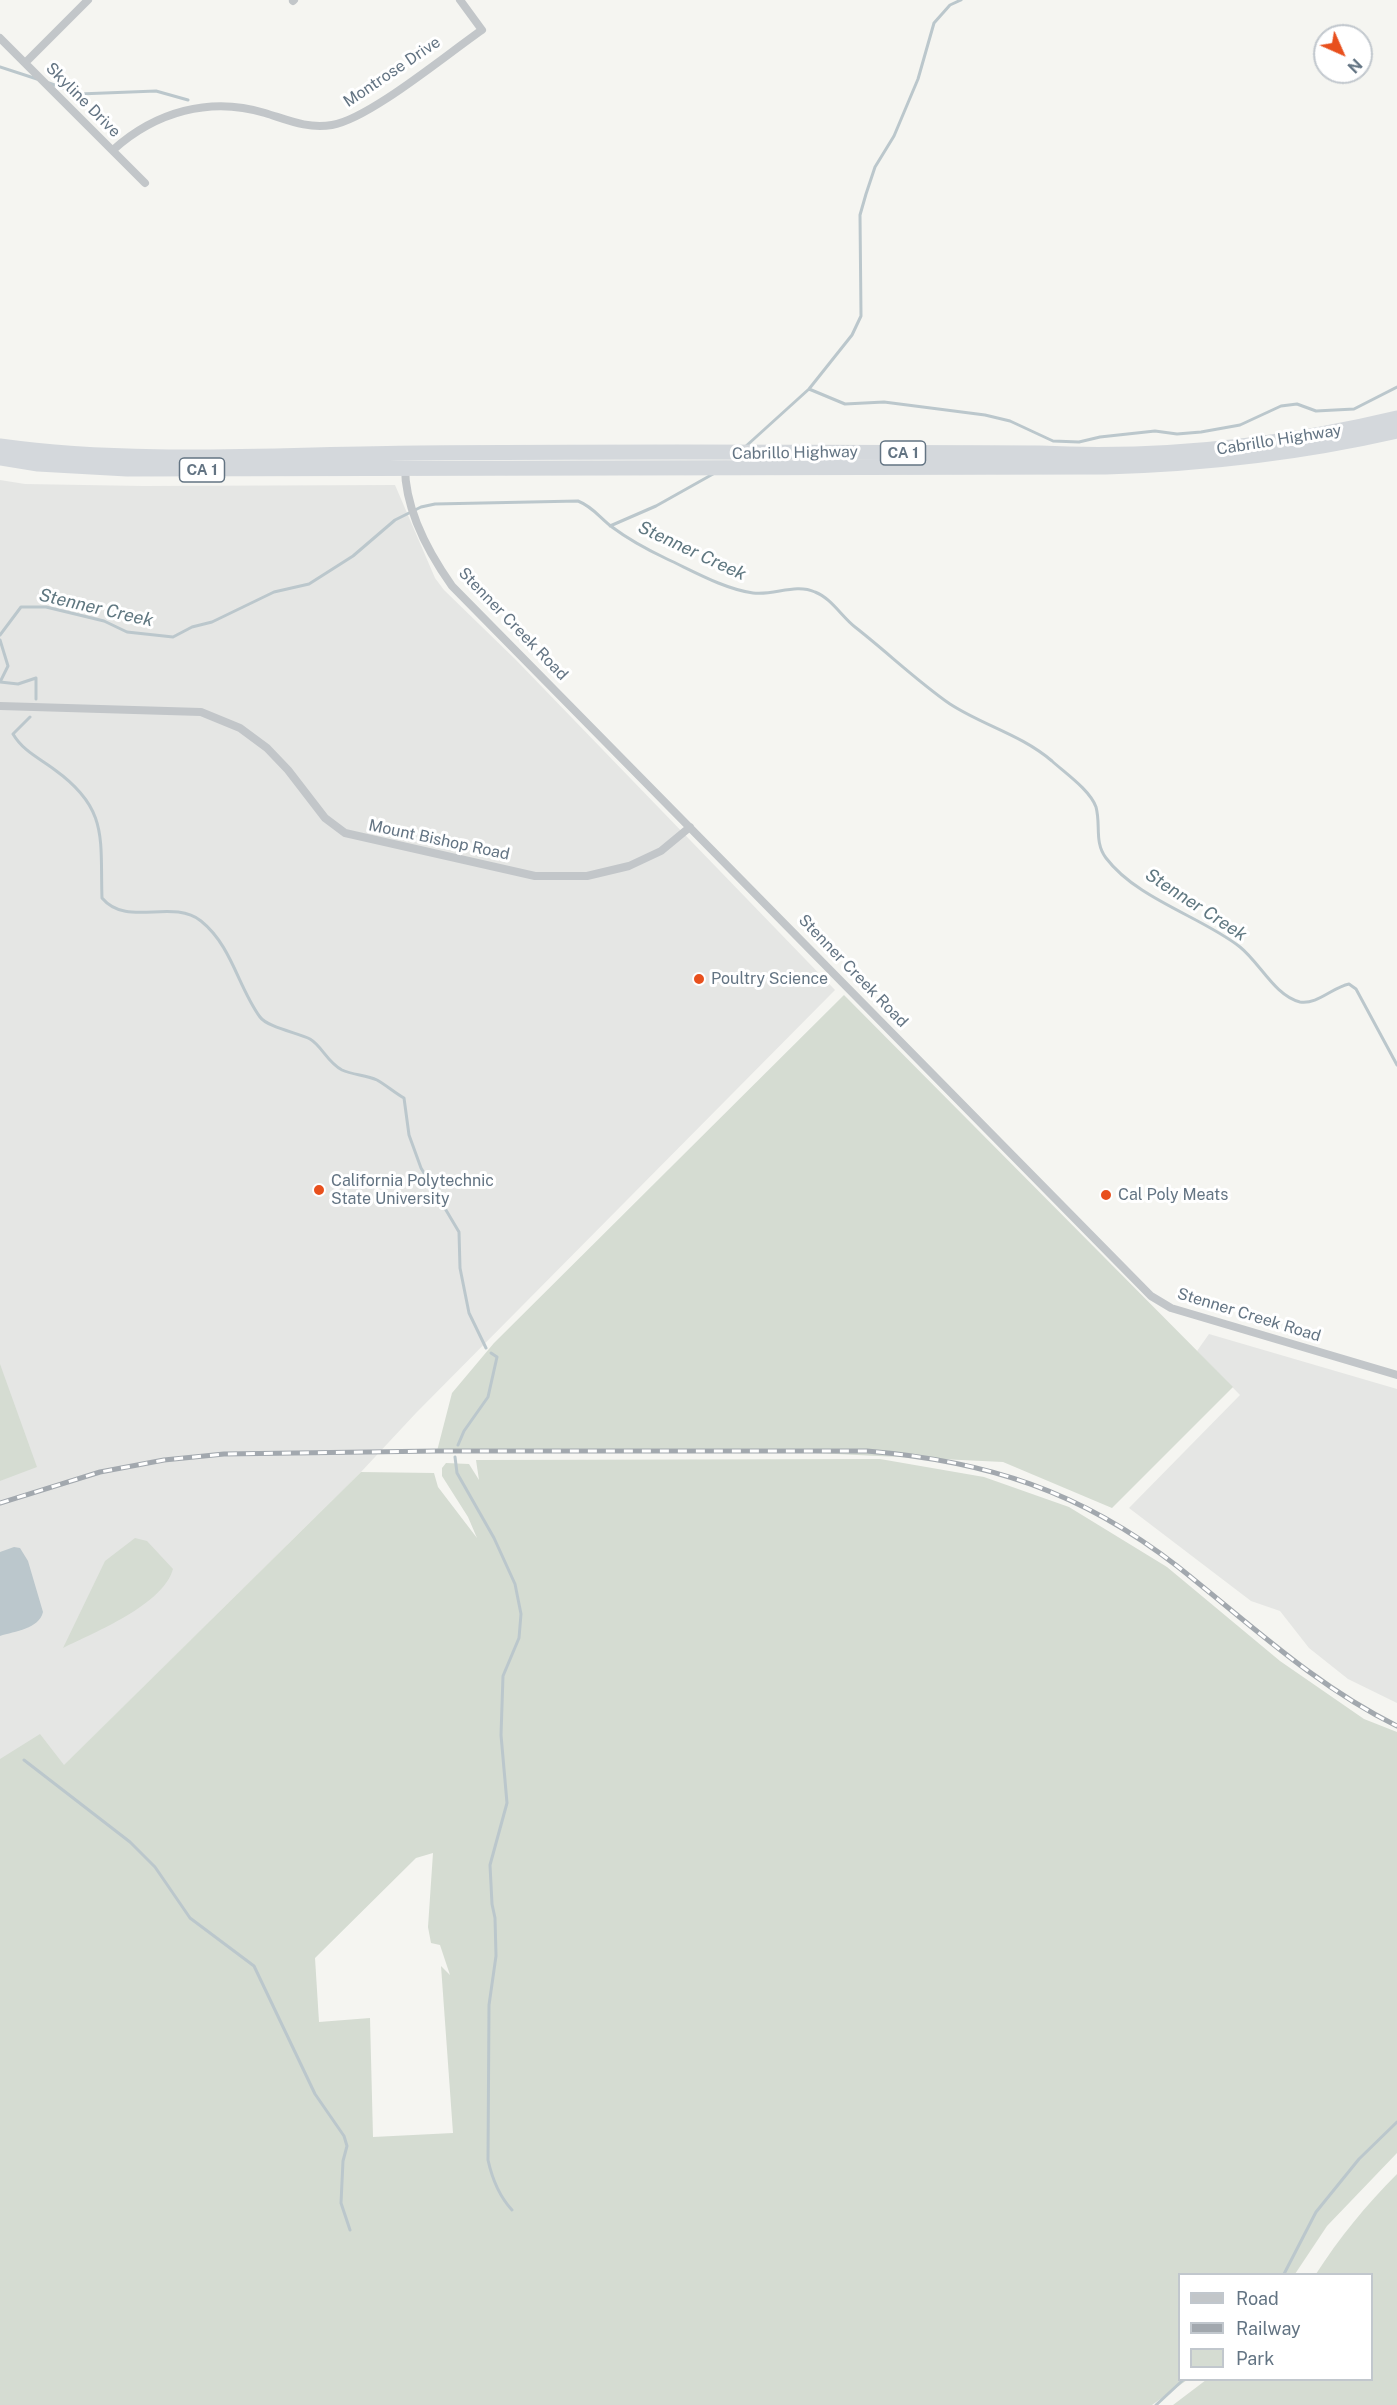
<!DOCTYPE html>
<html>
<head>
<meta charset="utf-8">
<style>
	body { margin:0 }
	#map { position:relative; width:1397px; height:2405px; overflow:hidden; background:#f5f5f1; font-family:"Public Sans",sans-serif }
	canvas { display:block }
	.legend { position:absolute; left:1178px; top:2273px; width:195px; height:108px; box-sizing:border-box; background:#fff; border:2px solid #c1c7cd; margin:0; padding:8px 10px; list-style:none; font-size:18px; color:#637483 }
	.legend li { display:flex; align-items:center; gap:12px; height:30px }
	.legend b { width:30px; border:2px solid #c1c7cd }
	.north { position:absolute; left:1313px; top:24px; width:60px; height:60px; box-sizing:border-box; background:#fff; border:2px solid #c1c7cd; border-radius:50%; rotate:135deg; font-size:16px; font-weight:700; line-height:24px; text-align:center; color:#637483 }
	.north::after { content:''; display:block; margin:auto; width:21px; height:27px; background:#e8501d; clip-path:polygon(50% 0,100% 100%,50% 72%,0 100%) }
</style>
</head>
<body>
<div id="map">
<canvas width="1397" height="2405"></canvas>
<ul class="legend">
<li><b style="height:8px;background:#c2c6c9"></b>Road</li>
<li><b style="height:8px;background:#a2a8ae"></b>Railway</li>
<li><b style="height:16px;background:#d5dcd2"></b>Park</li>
</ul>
<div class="north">N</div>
</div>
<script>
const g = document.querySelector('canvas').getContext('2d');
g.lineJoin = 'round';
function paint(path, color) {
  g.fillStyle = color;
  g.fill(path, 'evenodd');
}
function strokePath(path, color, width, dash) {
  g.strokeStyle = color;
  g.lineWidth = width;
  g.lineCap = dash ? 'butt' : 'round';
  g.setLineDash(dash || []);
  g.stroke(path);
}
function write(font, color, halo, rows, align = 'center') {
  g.font = font + ' "Public Sans",sans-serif';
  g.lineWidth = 6;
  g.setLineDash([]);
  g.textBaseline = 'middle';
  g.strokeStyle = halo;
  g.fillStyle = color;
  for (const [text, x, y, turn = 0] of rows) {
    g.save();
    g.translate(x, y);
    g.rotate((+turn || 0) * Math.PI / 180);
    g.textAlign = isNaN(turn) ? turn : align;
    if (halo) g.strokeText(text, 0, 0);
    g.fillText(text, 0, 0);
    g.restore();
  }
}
const built = new Path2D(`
	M0 480 25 484 143 486 395 485 435 578 444 590 516 660 835 990 416 1413 361 1472 0 1829Z
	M1209 1334 1397 1389V1703L1348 1679 1309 1648 1280 1611 1251 1601 1129 1508 1240 1395 1197 1351Z`);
const green = new Path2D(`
	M844 995 1233 1387 1112 1508 1003 1462 774 1451H437L452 1393 494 1343Z
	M0 1364 37 1467 0 1481Z
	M880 1459 984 1477 1069 1507 1167 1567 1280 1661 1364 1719 1397 1732V2153L1327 2226 1295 2274H1180V2380H1187L1152 2405H0V1759L40 1734 64 1765 361 1472 434 1473 438 1487 477 1538 468 1517 442 1476V1468L446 1463 469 1464 479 1480 476 1460ZM433 1853 428 1927 431 1943 440 1945 450 1975 441 1966 453 2133 373 2137 370 2018 319 2022 315 1958 416 1858Z
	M135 1538 147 1541 173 1569C163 1605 95 1632 63 1648L105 1561Z
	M1397 2174V2405H1173L1206 2380H1372V2274H1316C1339 2238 1366 2205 1397 2174Z`);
const water = new Path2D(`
	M14 1547 20 1548 28 1561 43 1612C39 1629 15 1631 0 1636V1552Z`);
const stream = new Path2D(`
	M0 67 37 79
	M49 83 79 94 156 91 188 100
	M809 389 845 404 884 402 985 415 1010 421 1053 441 1079 442 1100 437 1155 431 1177 434 1201 432 1240 425 1281 406 1297 404 1316 411 1354 409 1397 387
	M745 447 809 389 852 335 861 316 860 215 866 194 875 167 894 136 918 79 934 23 950 5 961 0
	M610 526 656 506 713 474
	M0 635 21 607H46L104 621 127 632 173 637 192 627 212 622 274 592 309 584 353 556 395 520 421 507 435 504 578 501C593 507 599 517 612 527 628 539 648 550 667 559 693 571 724 589 753 593 774 596 795 583 815 592 831 598 842 617 855 627 887 652 917 681 950 704 984 726 1020 734 1052 761 1065 773 1090 790 1096 807 1101 825 1094 842 1106 858 1137 899 1202 917 1240 947 1260 963 1275 996 1300 1002 1317 1005 1333 987 1349 984L1356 989 1397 1065
	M0 640 8 666 0 682
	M0 682 18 684 36 678V699
	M30 717 13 734C23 751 39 758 55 770 109 809 100 839 102 898 127 928 172 898 201 921 232 946 238 987 260 1017 267 1027 298 1033 310 1039 322 1046 327 1062 342 1070 353 1075 366 1075 377 1080 386 1085 395 1093 404 1098L409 1135 421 1168 459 1232 460 1268 469 1313 486 1348
	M458 1445 464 1431 488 1397 497 1357 491 1353
	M455 1457 457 1473 494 1538 515 1584 521 1614 519 1638 503 1676 501 1735 507 1803 490 1865 492 1904 495 1918 496 1956 489 2005 488 2160C492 2178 499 2196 512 2210
	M24 1760 130 1842 155 1867 190 1918 254 1966 315 2094 344 2136 347 2146 343 2161 341 2203 350 2230
	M1284 2274 1316 2212 1359 2159 1397 2122
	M1156 2405 1183 2380`);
const street = new Path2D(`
	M293 1 294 0
	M0 38 145 183
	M25 63 88 0
	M113 150C155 112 210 96 265 113 288 120 307 129 332 125 369 119 447 54 482 30L460 0
	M405 467C405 509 428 552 452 586L1151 1296 1171 1308 1397 1375
	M0 706 201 712 240 728 267 748 288 770 325 818 345 833 535 876H587L629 866 661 851 690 827`);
const highway = new Path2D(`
	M0 446C138 465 279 454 418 453 625 451 833 452 1040 453 1161 459 1280 446 1397 418
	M0 458 38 464 127 469 1106 467C1205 464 1301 453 1397 431`);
const rail = new Path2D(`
	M0 1503 100 1472 164 1460 224 1454 437 1451H867C987 1461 1080 1491 1177 1566 1249 1623 1314 1685 1397 1726`);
const markers = [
	[699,979,6,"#e8501d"],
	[319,1190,6,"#e8501d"],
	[1106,1195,6,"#e8501d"]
];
const shields = [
	[903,453,45],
	[202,470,45]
];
const shieldNames = [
	["CA 1",903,453],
	["CA 1",202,470]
];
const streetNames = [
	["Montrose Drive",392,72,-34],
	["Skyline Drive",83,100,45],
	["Cabrillo Highway",1279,440,-9],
	["Cabrillo Highway",795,453,-1],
	["Stenner Creek Road",513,624,46],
	["Mount Bishop Road",439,840,12],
	["Stenner Creek Road",853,971,46],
	["Stenner Creek Road",1249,1315,17]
];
const poiNames = [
	["Poultry Science",711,979],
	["California Polytechnic",331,1181],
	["State University",331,1199],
	["Cal Poly Meats",1118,1195]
];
const waterNames = [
	["Stenner Creek",692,551,25],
	["Stenner Creek",96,608,13],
	["Stenner Creek",1196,905,33]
];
paint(built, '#e5e6e4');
paint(green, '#d5dcd2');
paint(water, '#bbc7cc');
strokePath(stream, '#bbc7cc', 3);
strokePath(street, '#c2c6c9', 8);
strokePath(highway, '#d4d8dc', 15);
strokePath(rail, '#a2a8ae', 5);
strokePath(rail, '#fff', 3, [9]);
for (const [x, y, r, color] of markers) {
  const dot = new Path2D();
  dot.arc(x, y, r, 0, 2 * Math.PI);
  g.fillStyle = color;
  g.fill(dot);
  strokePath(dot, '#fff', 2);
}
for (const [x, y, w] of shields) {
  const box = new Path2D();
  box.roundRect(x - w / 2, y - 12, w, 24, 4.5);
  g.fillStyle = '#fff';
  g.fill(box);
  strokePath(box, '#637483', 1.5);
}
write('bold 15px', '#637483', null, shieldNames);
write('16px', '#637483', '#fff', streetNames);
write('16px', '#637483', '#fff', poiNames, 'left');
write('italic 18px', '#5f7780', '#fff', waterNames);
</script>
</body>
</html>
